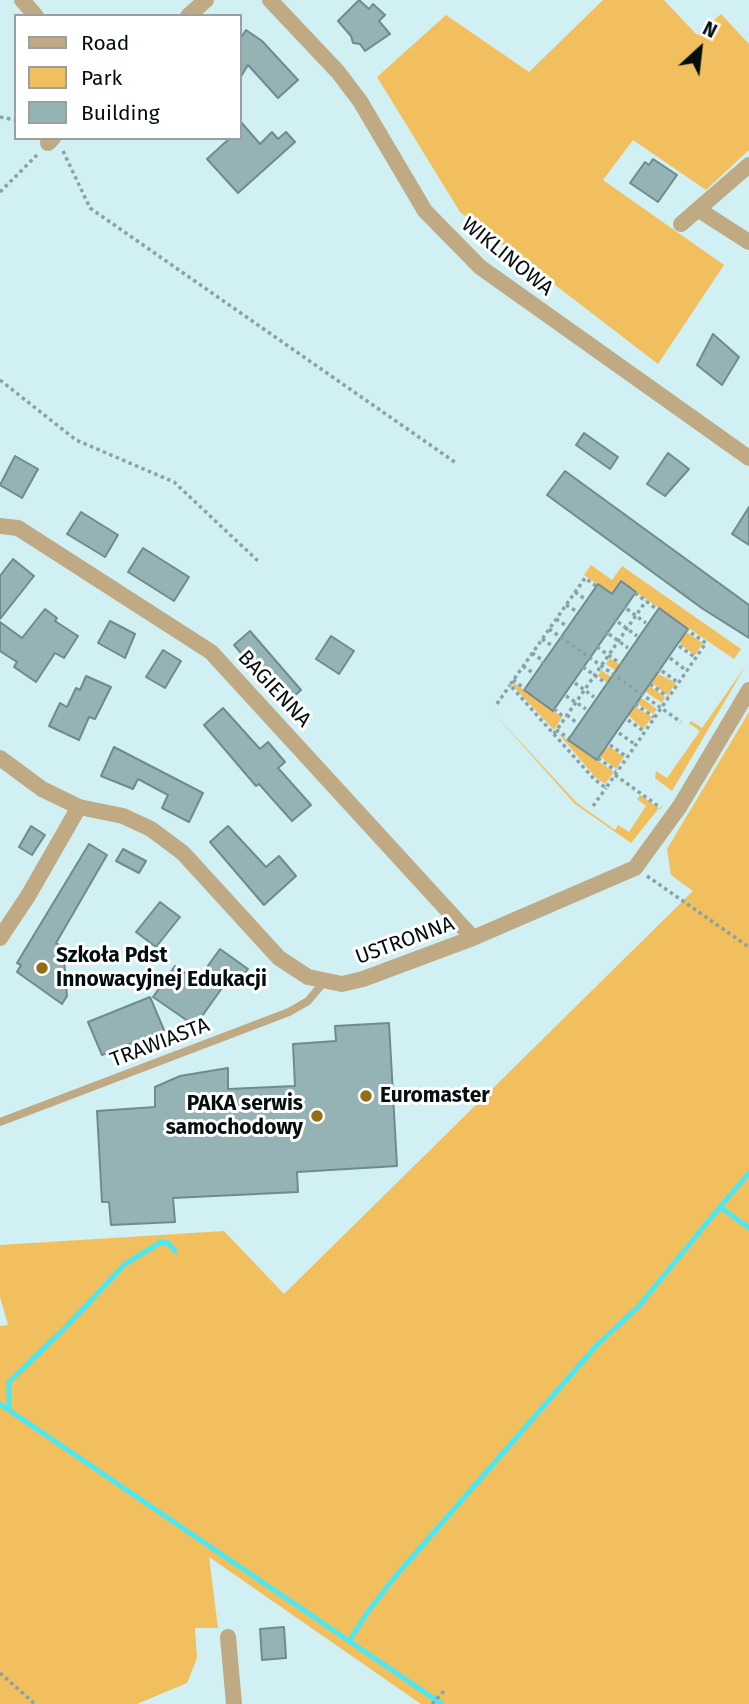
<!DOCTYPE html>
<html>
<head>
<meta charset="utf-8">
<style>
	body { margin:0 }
	#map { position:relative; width:749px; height:1704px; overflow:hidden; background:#d1f0f3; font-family:"Fira Sans",sans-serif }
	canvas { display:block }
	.legend { position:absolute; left:14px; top:14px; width:228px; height:126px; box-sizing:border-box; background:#fff; border:2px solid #9b9f9f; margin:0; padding:9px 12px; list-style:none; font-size:21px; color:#040e0f }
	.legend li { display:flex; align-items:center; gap:14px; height:35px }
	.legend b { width:35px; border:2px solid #9b9f9f }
	.north { position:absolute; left:665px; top:14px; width:70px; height:70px; -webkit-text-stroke:5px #fff; paint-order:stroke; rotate:27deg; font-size:19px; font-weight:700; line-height:28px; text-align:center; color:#040e0f }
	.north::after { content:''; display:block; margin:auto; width:24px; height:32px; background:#040e0f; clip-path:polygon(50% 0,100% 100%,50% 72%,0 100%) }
</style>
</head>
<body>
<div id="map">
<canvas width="749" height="1704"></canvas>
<ul class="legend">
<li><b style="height:9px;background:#c0aa84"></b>Road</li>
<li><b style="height:19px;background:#f1bf5e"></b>Park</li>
<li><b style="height:19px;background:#95b3b5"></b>Building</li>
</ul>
<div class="north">N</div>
</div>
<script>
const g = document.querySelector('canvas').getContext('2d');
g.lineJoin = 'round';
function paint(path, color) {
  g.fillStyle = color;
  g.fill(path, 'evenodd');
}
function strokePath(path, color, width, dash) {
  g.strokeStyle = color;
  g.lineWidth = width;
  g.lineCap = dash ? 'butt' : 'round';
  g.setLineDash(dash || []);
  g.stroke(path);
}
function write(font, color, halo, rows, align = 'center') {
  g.font = font + ' "Fira Sans",sans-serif';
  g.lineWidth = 6;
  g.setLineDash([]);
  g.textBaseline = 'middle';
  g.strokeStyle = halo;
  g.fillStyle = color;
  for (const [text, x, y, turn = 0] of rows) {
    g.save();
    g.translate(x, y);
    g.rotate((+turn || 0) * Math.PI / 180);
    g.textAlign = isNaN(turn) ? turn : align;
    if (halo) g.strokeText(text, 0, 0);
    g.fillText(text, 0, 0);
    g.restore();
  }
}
const green = new Path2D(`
	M603 0H664L697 35 721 14 749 44V150L706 190 633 140 603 180 724 265 658 364 460 212 377 77 446 15 529 72Z
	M591 565 612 580 622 566 741 649 734 659 621 582 612 594 584 575Z
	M686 632 703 643 695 655 681 645 680 641Z
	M610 658 665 697 662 703 606 664Z
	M745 667 672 791 655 778 656 771 667 778 700 731 689 723 691 721 702 728Z
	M601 670 657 709 653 714 598 676Z
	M657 673 676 683 667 695 651 682Z
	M514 683 562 717 554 730 513 686Z
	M634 706 652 717 643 729 628 715Z
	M490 709 577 803 615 830 618 825 629 832 646 806 637 799 640 795 659 808 631 843 575 804Z
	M749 712V1704H421L209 1557 218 1628H195L197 1658 187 1683 137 1704H0V1326L8 1325 0 1297V1245L224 1231 284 1294 693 891 671 875 667 849Z
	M558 733 614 772 605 784 595 777Z
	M610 747 624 757 616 769 600 756 606 748Z`);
const stream = new Path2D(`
	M720 1207 749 1173
	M0 1404 442 1704
	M9 1410V1382L68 1325 125 1264 161 1242 168 1243 175 1251
	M349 1641 367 1613 394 1578 597 1345 639 1306 720 1207 749 1228`);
const building = new Path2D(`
	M359 0 369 9 373 4 385 15 379 21 390 34 365 51 360 44 353 43 351 36 338 21Z
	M246 30 262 41 298 80 278 98 248 65 240 78V39Z
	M240 121 260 144 272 132 278 139 286 132 295 142 238 193 207 159 230 138H240Z
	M653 159 677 175 658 202 630 183 645 162 649 165Z
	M713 334 739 357 722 385 697 365Z
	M584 433 618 457 610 469 576 445Z
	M668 453 689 469 665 496 647 484Z
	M15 456 38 469 22 498 0 485Z
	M565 471 749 605V638L703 609 547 495Z
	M749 507V545L732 534Z
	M81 512 118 535 105 557 67 534Z
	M143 548 189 577 174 601 128 572Z
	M13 559 34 576 0 619V576Z
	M621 581 636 592 553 711 524 690 598 584 612 594Z
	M659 608 688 629 597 760 568 740Z
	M45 609 57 618 55 621 78 636 64 658 55 653 36 682 14 667 17 662 0 651V622L22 638Z
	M110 621 135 634 125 658 98 643Z
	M250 631 301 690 285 704 234 645Z
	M331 636 354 651 339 674 316 659Z
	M163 650 181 661 165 688 146 677Z
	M86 676 111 687 95 719 89 717 79 740 49 726 60 703 67 707 76 688 80 690Z
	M223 708 260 749 268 742 285 762 278 768 311 805 292 821 259 784 256 786 204 725Z
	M114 747 203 793 189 822 162 808 168 795 138 779 133 789 101 776Z
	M31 826 45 835 32 855 19 847Z
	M228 826 266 867 279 856 296 876 264 905 210 842Z
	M89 844 107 855 56 943 63 947 67 996 62 1004 17 972 21 965 17 963Z
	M123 849 146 861 139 873 116 861Z
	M160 902 180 917 156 947 136 932Z
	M220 949 248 969 235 987 227 981 195 1026 153 997 175 966 197 981Z
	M150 997 164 1030 102 1055 88 1022Z
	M389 1023 397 1166 297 1172 298 1192 173 1198 175 1222 111 1225 109 1202H102L97 1111 155 1107V1087L180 1076 228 1068V1089L295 1086 293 1044 336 1041 335 1026Z
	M284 1627 286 1658 262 1660 260 1629Z`);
const path = new Path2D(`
	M0 117 16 120
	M63 151 90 208 456 463
	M0 192 37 155
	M0 380 76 440 174 482 258 561
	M596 586 585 578 510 685 594 779 606 788 706 643 687 630
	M575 592 585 599
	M635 593 658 610
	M566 605 576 611
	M624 609 626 606
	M627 609 646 623
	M556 619 568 627
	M614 622 617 618
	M618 622 637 636
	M549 629 681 722
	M609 634 628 648
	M606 635 608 631
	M542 639 554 647
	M679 646 696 658
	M597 647 621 664
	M532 653 542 660
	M670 658 687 671
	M542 664 545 660
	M523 666 533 673
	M583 667 607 684
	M662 671 679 683
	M658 672 661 668
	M513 680 525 689
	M575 683 594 697
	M650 684 668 697
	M566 696 586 709
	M497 704 510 685
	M635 704 654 717
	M554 709 565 718
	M567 715 577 723
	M628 720 645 732
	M556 730 569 738
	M619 733 636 745
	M554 734 646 601
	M610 745 627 757
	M598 758 616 771
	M615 775 661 808
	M593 806 606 788
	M647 876 749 947
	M0 1673 35 1704
	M432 1704 445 1690`);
const service = new Path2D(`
	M0 1122 289 1012 308 1001 324 982`);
const minor = new Path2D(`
	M22 0 36 16
	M270 0 338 72 360 101 425 211 480 267 749 458
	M188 16 206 0
	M48 143 53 138
	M699 210 749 242
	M681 224 749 165
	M0 526 18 528 211 652 473 938
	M0 758 42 789 79 807 123 816 151 829 183 853 279 958 308 977 342 984 363 979 473 938 635 868 680 806 749 690
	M0 938 28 896 79 807
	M228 1637 234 1704`);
const markers = [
	[42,968,7,"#946d16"],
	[366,1096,7,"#946d16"],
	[317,1116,7,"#946d16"]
];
const streetNames = [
	["WIKLINOWA",507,257,39],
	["BAGIENNA",274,689,47],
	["USTRONNA",405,941,-20],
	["TRAWIASTA",160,1043,-21]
];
const poiNames = [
	["Szkoła Pdst",56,956],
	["Innowacyjnej Edukacji",56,980],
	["Euromaster",380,1096],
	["PAKA serwis",303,1104,"right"],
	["samochodowy",303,1128,"right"]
];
paint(green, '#f1bf5e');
strokePath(stream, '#4be8f4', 5);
paint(building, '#95b3b5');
strokePath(building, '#6e8b8d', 2);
strokePath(path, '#8ba2a5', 3.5, [3.5, 3.5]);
strokePath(service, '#c0aa84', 8);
strokePath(minor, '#c0aa84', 16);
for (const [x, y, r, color] of markers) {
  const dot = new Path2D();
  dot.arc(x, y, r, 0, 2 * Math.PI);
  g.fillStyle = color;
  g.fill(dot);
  strokePath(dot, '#fff', 2.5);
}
write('21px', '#040e0f', '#fff', streetNames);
write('bold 21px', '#040e0f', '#fff', poiNames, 'left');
</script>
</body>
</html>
